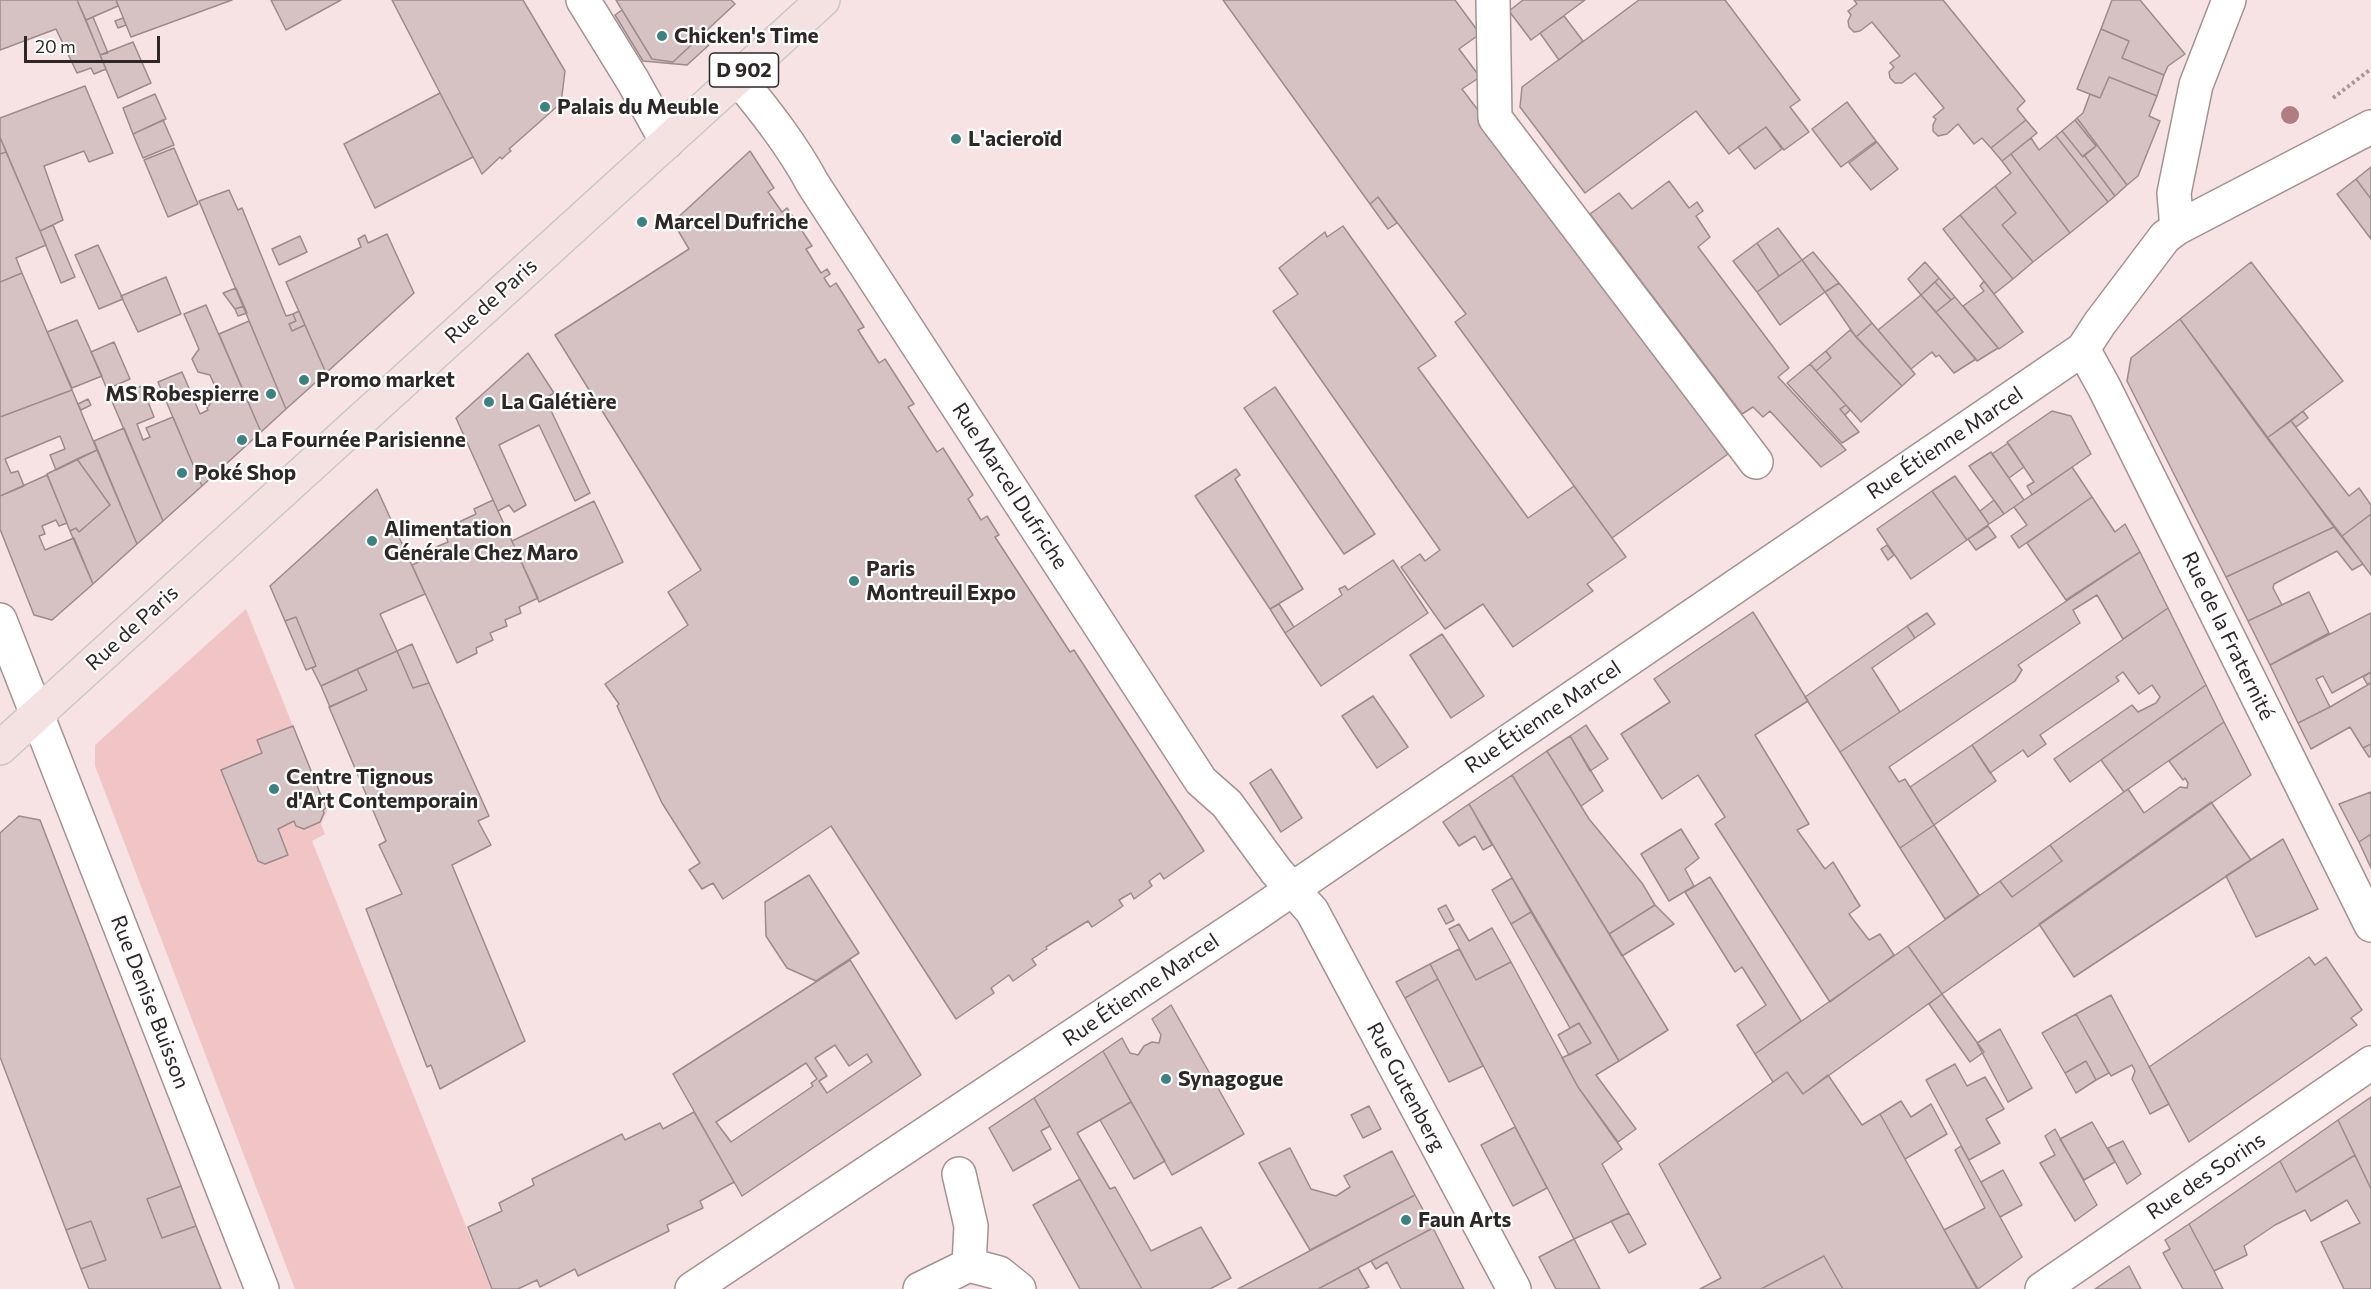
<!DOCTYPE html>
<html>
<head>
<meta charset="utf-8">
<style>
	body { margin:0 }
	#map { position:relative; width:2371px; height:1289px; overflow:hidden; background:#f7e3e3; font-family:Commissioner,sans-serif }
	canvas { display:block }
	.scale { position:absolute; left:24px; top:36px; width:136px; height:27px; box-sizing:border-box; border:3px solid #2e2727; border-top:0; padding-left:8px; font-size:18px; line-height:21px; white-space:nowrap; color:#2e2727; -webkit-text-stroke:4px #fff; paint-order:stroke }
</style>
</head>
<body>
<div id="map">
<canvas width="2371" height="1289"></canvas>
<div class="scale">20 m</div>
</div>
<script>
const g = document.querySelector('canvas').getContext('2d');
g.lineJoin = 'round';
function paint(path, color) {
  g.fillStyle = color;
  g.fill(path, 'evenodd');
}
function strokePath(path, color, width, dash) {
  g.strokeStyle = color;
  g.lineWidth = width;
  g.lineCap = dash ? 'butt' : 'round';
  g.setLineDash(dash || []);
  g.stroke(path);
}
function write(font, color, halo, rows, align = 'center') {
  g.font = font + ' Commissioner,sans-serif';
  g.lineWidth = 4.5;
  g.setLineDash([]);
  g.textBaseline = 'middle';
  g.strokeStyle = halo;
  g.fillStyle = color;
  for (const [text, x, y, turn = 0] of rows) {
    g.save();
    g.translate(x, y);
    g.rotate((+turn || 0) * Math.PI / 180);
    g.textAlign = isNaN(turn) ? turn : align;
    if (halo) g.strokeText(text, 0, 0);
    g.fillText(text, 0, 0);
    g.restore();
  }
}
const green = new Path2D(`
	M246 609 327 811 321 824 325 834 312 841 491 1289H295L95 766V745Z`);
const building = new Path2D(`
	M0 0H77L106 69 94 74 91 68 77 73 56 29 0 50Z
	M77 0H116L118 6 86 20Z
	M116 0H232L131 37Z
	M271 0H341L286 30Z
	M392 0H523L565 71 561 103 509 149 511 151 506 155 502 159 500 157 482 174Z
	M616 0H731L735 4 673 62 652 59Z
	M1223 0H1455L1480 34 1459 49 1480 77 1462 89 1595 265 1593 267 1728 454 1612 538 1455 322 1466 314 1378 197 1370 204Z
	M1523 0H1585L1531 40 1509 11Z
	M1639 0H1725L1800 100 1790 107 1809 132 1784 150 1766 127 1729 154 1696 111 1585 193 1520 107 1522 87Z
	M1854 0H1943L2025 101 2017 109 2026 120 1991 148 1982 138 1974 144 1958 124 1947 134 1938 136 1933 131V125L1936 119 1933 117 1944 108 1915 73 1902 83H1895L1890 78 1889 72 1894 67 1890 63 1900 56 1872 22 1860 31 1854 32 1849 27 1848 21 1851 15 1848 11 1857 4Z
	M2112 0H2140L2185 54 2168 66 2164 75 2122 58 2129 41 2101 29Z
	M622 10 652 59 673 62 701 36 709 45 687 65 643 61 615 15Z
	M1564 16 1583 41 1559 60 1540 33Z
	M93 17 108 53 100 55 86 20Z
	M123 18 126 25 118 28 115 21Z
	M2101 29 2129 41 2122 58 2164 75 2157 96 2109 77 2100 98 2077 89Z
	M133 42 151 83 118 98 100 55Z
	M2109 77 2157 96 2149 116 2160 121 2138 176 2127 185 2077 118 2083 113 2090 94 2100 98Z
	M85 86 113 153 89 162 84 151 44 166 63 220 40 231 0 137V118Z
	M440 93 473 157 375 208 344 144Z
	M155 94 166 119 133 134 123 108Z
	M1847 102 1876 141 1841 167 1812 129Z
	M2077 118 2127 185 2115 196 2084 155 2096 146 2075 120Z
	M163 120 174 145 143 158 133 134Z
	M2026 120 2037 133 2002 161 1991 148Z
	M2075 120 2096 146 2083 157 2062 131Z
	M1766 127 1782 149 1755 169 1738 147Z
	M2062 131 2083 157 2084 155 2115 196 2108 202 2056 136Z
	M2056 136 2108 202 2070 233 2011 154 2031 138 2039 150Z
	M0 137 6 152 0 154Z
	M1877 142 1898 169 1871 190 1849 163Z
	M174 148 198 204 168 217 144 160Z
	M750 151 774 188 768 192 782 212 787 208 812 246 806 249 821 273 827 269 830 274 824 278 830 287 836 283 864 327 858 330 879 363 885 359 914 404 908 407 937 452 943 448 973 495 968 499 981 520 987 516 999 535 995 537 1070 652 1074 650 1204 851 1164 879 1160 873 1149 881 1152 886 1134 899 1131 893 1119 900 1123 906 1092 927 1088 921 1046 947 1047 949 1032 959 1036 965 1013 981 1009 975 991 988 994 993 956 1019 831 826 723 899 713 883 702 889 689 870 700 863 662 803 617 706 619 704 605 684 688 625 668 592 701 570 555 335 689 249 673 222Z
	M6 152 46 245 16 258 22 273 0 282V154Z
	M2011 154 2070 233 2033 262 2002 225 2016 213 1995 186 2011 173 2002 161Z
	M2371 167V199L2356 179Z
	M2356 179 2371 199V239L2337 194Z
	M1669 181 1689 208 1697 202 1703 211 1696 216 1710 237 1698 247 1789 368 1778 377 1846 450 1821 467 1770 411 1763 417 1753 407 1742 414 1590 214 1619 193 1632 209Z
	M1995 186 2016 213 2002 225 2033 262 2013 279 1960 215Z
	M229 190 238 210 242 208 286 316 293 314 296 321 289 324 292 331 305 325 326 373 286 409 199 201Z
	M1378 197 1397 223 1388 229 1370 204Z
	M1960 215 2013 279 1994 294 1943 229Z
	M53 225 75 277 61 283 40 231Z
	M1343 226 1436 356 1418 368 1528 518 1574 486 1626 557 1587 584 1593 591 1513 647 1483 604 1445 629 1401 567 1420 554 1425 561 1440 550 1273 311 1298 294 1279 268 1325 232 1327 237Z
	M1778 228 1802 260 1779 276 1757 243Z
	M387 234 414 293 326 373 286 282 361 247 358 239 365 235 368 243Z
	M300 236 307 252 279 265 272 249Z
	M1757 243 1779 276 1757 292 1733 261Z
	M98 245 123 299 99 309 75 255Z
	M1813 252 1839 283 1825 292 1802 260Z
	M1802 260 1825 292 1780 325 1757 292Z
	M1925 262 1939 278 1921 295 1908 279Z
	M2251 262 2343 381 2267 438 2180 319Z
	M22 273 72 390 0 417V282Z
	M166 277 181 314 138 332 121 296Z
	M1939 278 1955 297 1951 300 1935 282Z
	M1984 281 2023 332 1999 349 1963 306 1984 291 1980 286Z
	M1935 282 1951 300 1936 312 1921 295Z
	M1839 283 1872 323 1856 337 1825 292Z
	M236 288 244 306 235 309 223 293Z
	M1921 295 1976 359 1954 373 1939 355 1936 357 1932 352 1911 369 1878 330Z
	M1955 297 1998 348 1977 361 1936 312Z
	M206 305 261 432 202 486 158 382 182 372 200 414 208 410 207 408 218 393 210 375 198 372 192 359 199 349 184 314Z
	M244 306 247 313 238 316 235 309Z
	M299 311 305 325 292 331 289 324 296 321 293 314Z
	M2180 319 2334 527 2226 577 2127 381 2131 358Z
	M77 320 102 376 72 388 47 332Z
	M249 321 286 409 261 432 219 334Z
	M1872 323 1915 374 1902 386 1856 337Z
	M1850 330 1902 386 1861 422 1816 371 1831 358 1826 351Z
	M114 342 130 379 107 389 91 352Z
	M1826 351 1831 358 1816 371 1810 364Z
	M528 353 554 393 545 398 590 493 575 501 539 425 499 445 526 505 514 512 509 505 498 511 456 418Z
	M1810 364 1846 405 1840 409 1859 432 1842 443 1787 383Z
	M142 386 154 417 137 424 143 440 150 437 146 428 173 417 202 486 163 521 111 399Z
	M1275 387 1375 534 1344 554 1244 408Z
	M72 390 97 450 56 470 50 455 65 449 60 436 5 459 11 473 18 471 24 486 0 496V417Z
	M88 399 91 405 81 410 78 404Z
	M1846 405 1850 410 1845 415 1840 409Z
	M2052 411 2071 416 2091 454 2032 495 2027 486 2034 482 2007 442Z
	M2303 411 2308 418 2296 427 2291 421Z
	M2291 421 2349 496 2359 488 2371 505V514L2342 536 2267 438Z
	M124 428 163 521 137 544 94 441Z
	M2008 443 2024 467 2009 478 1992 454Z
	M97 450 137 544 93 584 70 531 76 528 79 532 110 505 77 459Z
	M1991 452 2024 500 2004 514 1969 466Z
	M77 459 110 505 79 532 76 528 70 531 47 474Z
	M2072 467 2092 497 2019 548 2011 536 2027 525 2014 507Z
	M1236 469 1240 475 1235 479 1303 589 1270 609 1195 496Z
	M47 475 67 523 59 526 56 520 42 526 45 534 39 536 45 550 74 538 93 584 52 620 34 615 0 529V496Z
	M1955 476 1989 524 1967 540 1932 491Z
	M377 489 425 594 380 614 397 651 321 686 312 668 316 666 296 617 285 621 270 586Z
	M1932 491 1967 540 1911 579 1877 529Z
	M2092 497 2115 532 2125 524 2140 552 2066 600 2027 543Z
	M493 500 538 598 519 607 521 613 505 620 507 626 490 633 493 640 476 648 477 653 457 663 412 565 432 556 429 550 448 542 446 536 462 529 459 522 476 514 474 509Z
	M1994 500 2004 514 1989 524 1980 511Z
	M594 501 623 562 539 602 512 541Z
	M2371 514V575L2342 536Z
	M1988 526 1996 537 1976 550 1968 539Z
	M2334 527 2363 564 2352 570 2337 551 2274 584 2273 588 2282 605 2248 621 2226 577Z
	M1887 545 1894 555 1888 560 1881 549Z
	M2140 552 2168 608 2123 639 2097 595 2073 610 2080 623 2018 665 2022 670 2015 681 1889 767 1899 782 1905 779 1934 825 1900 848 1840 752Z
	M1393 560 1428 613 1321 686 1285 633 1342 595 1339 589 1345 586 1348 590Z
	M2309 592 2329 633 2270 665 2248 621Z
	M1279 604 1294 627 1285 633 1270 609Z
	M2168 608 2206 685 2070 782 2054 759 2132 705 2138 712 2156 703 2160 697 2152 685 2139 694 2123 672 2116 677 2119 681 2040 735 2046 744 2028 757 2023 750 1990 773 1972 745Z
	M1753 612 1808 701 1755 735 1809 824 1797 830 1825 869 1833 862 1860 906 1849 914 1869 940 1880 934 1894 955 1830 1002 1715 824 1725 817 1698 775 1662 799 1621 734 1670 702 1654 679Z
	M1927 613 1935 624 1915 638 1907 626Z
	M2371 613V672L2332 693 2323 676 2316 679 2330 707 2298 723 2270 665Z
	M296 617 316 666 306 670 285 621Z
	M1907 626 1915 638 1872 668 1900 712 1840 752 1805 697Z
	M1442 634 1484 696 1451 718 1410 655Z
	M412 644 429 683 413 688 397 651Z
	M397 651 413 688 429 683 489 816 478 821 491 845 452 865 525 1041 440 1089 431 1065 427 1067 366 909 402 894 379 845 386 841 329 707 367 690 357 669Z
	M357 669 367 690 330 707 321 686Z
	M2371 672V683L2367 684 2363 677Z
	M2371 683V744L2363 748 2350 727 2311 749 2298 723 2330 707Z
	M2206 685 2224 722 2124 792 2101 760Z
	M1373 696 1408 747 1377 768 1342 716Z
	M2224 722 2251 775 1942 994 1908 946 2000 881 2012 897 2062 861 2050 845 2128 789 2144 813 2180 787 2187 788 2188 783 2185 778 2183 780 2169 761Z
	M1586 725 1608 759 1590 771 1570 736Z
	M293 726 326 808 323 810 324 813 320 822 304 829 296 826 294 821 278 829 288 855 265 864 258 861 221 770 262 753 257 740Z
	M1570 736 1603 791 1581 806 1547 751Z
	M2371 744V756L2369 757 2363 748Z
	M1972 745 1996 781 1934 825 1910 787Z
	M1547 751 1589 819 1642 883 1655 905 1609 934 1512 775Z
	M1271 769 1302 818 1281 832 1250 783Z
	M1512 775 1668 1030 1619 1061 1469 804Z
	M2371 792V834L2359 842 2339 804Z
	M2211 802 2251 860 2074 977 2039 924Z
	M1469 804 1492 845 1483 850 1475 836 1459 846 1443 822Z
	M19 816 40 820 181 1186 147 1199 162 1238 196 1226 221 1289H89L81 1269 106 1260 91 1221 66 1230 0 1057V833Z
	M1934 825 1979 895 1945 919 1900 848Z
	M1681 829 1699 858 1685 869 1694 886 1669 901 1641 854Z
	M2371 834V868L2359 842Z
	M2283 839 2318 909 2256 937 2226 876Z
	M2050 845 2062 861 2012 897 2000 881Z
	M809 875 859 953 816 981 787 968 766 936 765 902Z
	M1710 877 1801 1021 1755 1054 1737 1025 1766 1005 1742 967 1735 972 1685 892Z
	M1512 878 1531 912 1511 924 1492 890Z
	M1446 905 1454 920 1446 924 1438 909Z
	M1655 905 1674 924 1622 956 1609 934Z
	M1531 912 1619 1061 1596 1075 1636 1129 1618 1142 1578 1087 1562 1058 1591 1043 1579 1023 1570 1028 1511 924Z
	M1459 924 1469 941 1492 928 1511 962 1476 980 1449 929Z
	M1908 946 1942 994 1803 1094 1787 1072 1773 1082 1755 1054Z
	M1459 949 1476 980 1511 962 1578 1087 1622 1149 1602 1164 1629 1213 1574 1239 1430 964Z
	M2309 957 2315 965 2326 957 2362 1010 2351 1018 2357 1025 2189 1142 2149 1067Z
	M850 960 921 1075 742 1196 673 1074ZM835 1045 849 1066 867 1054 872 1062 827 1093 819 1081 827 1076 815 1058ZM806 1063 817 1079 811 1083 813 1086 731 1142 716 1122Z
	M1430 964 1438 979 1405 998 1396 982Z
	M1438 979 1483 1066 1449 1082 1405 998Z
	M1942 994 1984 1052 1970 1062 1929 1004Z
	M2111 995 2169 1104 2150 1114 2132 1079 2135 1071 2132 1065 2111 1076 2076 1014Z
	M1171 1005 1244 1134 1172 1175 1103 1051 1122 1038 1130 1053 1138 1055 1144 1046 1152 1042 1159 1043 1161 1035 1152 1019Z
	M2076 1014 2109 1073 2096 1080 2086 1061 2065 1073 2042 1033Z
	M1579 1023 1591 1043 1569 1055 1558 1035Z
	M2000 1029 2032 1088 2008 1102 1977 1043Z
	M1103 1051 1131 1102 1077 1133 1110 1189 1115 1187 1151 1251 1201 1227 1231 1278 1210 1289H1142L1034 1098Z
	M2086 1061 2096 1080 2076 1093 2065 1073Z
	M1955 1064 1967 1086 1985 1077 2004 1109 1986 1119 2000 1143 1969 1160 1926 1080Z
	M1787 1072 1803 1094 1828 1075 1862 1125 1880 1114 1977 1289H1843L1824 1256 1761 1289H1700L1721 1278 1659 1164Z
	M2371 1097V1189L2338 1120Z
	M1034 1098 1050 1126 1041 1131 1051 1149 1013 1171 989 1128Z
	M1901 1101 1911 1117 1931 1104 1947 1134 1905 1159 1880 1114Z
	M1131 1102 1165 1161 1134 1179 1100 1120Z
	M1369 1106 1381 1129 1363 1138 1351 1115Z
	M694 1112 734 1182 700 1201 703 1208 667 1225 669 1231 578 1276 575 1269 540 1287 537 1280 518 1289H492L468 1227 502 1211 499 1203 534 1185 532 1179 622 1134 625 1140 660 1123 663 1129Z
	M2338 1120 2355 1155 2296 1192 2280 1161Z
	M2092 1122 2115 1162 2084 1180 2060 1139Z
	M1515 1127 1547 1188 1513 1206 1481 1145Z
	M2055 1129 2097 1205 2075 1221 2040 1163 2055 1155 2045 1136Z
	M2123 1141 2141 1174 2127 1184 2108 1148Z
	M1961 1146 2022 1257 1978 1289 1944 1230 1985 1208 1955 1150Z
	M1290 1148 1311 1189 1336 1196 1350 1187 1344 1176 1392 1151 1415 1195 1310 1250 1259 1163Z
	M2355 1155 2371 1189V1289H2344L2321 1242 2360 1223 2347 1200 2311 1221 2305 1210 2275 1225 2244 1246 2247 1255 2214 1271 2189 1224 2280 1161 2296 1192Z
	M2003 1170 2022 1205 2000 1217 1981 1182Z
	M1080 1179 1142 1289H1080L1033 1205Z
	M181 1186 196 1226 162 1238 147 1199Z
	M1415 1195 1433 1228 1318 1289H1238Z
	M1629 1213 1646 1244 1629 1253 1611 1221Z
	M91 1221 106 1260 81 1269 66 1230Z
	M2189 1224 2214 1271 2223 1289H2183L2163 1253 2170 1249 2165 1240Z
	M1433 1228 1464 1289H1401L1387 1262 1376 1269 1371 1261Z
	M1574 1239 1600 1289H1556L1539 1257Z
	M1824 1256 1843 1289H1761Z
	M2129 1266 2141 1289H2095Z
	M1358 1268 1369 1287 1364 1289H1318Z`);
const path = new Path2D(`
	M2333 98 2371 69`);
const minor = new Path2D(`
	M583 0 633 81 667 142
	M1493 0 1495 118 1756 462
	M737 77C766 112 792 145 813 184L1201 781 1227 804 1276 871 1312 911 1514 1289
	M2177 228 2174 193 2196 85 2229 0
	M2083 349 2104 387 2371 925
	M0 620 262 1289
	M959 1174 971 1226 969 1265
	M692 1289 1253 916 2083 349 2100 323 2165 237 2177 228 2371 127
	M920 1289 969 1265 999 1273 1019 1289
	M2042 1289 2371 1063`);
const major = new Path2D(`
	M0 748 823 0`);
const trees = [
	[2290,115]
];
const markers = [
	[662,36,6,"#3b8383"],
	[545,107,6,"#3b8383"],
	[956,139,6,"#3b8383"],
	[642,222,6,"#3b8383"],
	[304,380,6,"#3b8383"],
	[271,394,6,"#3b8383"],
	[489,402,6,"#3b8383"],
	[242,440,6,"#3b8383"],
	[182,473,6,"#3b8383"],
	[372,541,6,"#3b8383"],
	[854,581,6,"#3b8383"],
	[274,789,6,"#3b8383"],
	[1166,1079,6,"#3b8383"],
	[1406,1220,6,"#3b8383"]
];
const shields = [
	[744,70,69]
];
const shieldNames = [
	["D 902",744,70]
];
const poiNames = [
	["Chicken's Time",674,36],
	["Palais du Meuble",557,107],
	["L'acieroïd",968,139],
	["Marcel Dufriche",654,222],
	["Promo market",316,380],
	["MS Robespierre",259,394,"right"],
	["La Galétière",501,402],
	["La Fournée Parisienne",254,440],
	["Poké Shop",194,473],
	["Alimentation",384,529],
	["Générale Chez Maro",384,553],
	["Paris",866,569],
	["Montreuil Expo",866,593],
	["Centre Tignous",286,777],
	["d'Art Contemporain",286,801],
	["Synagogue",1178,1079],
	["Faun Arts",1418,1220]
];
const streetNames = [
	["Rue de Paris",491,301,-42],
	["Rue Étienne Marcel",1945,443,-34],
	["Rue Marcel Dufriche",1010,486,57],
	["Rue de Paris",132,628,-42],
	["Rue de la Fraternité",2228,636,64],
	["Rue Étienne Marcel",1543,717,-34],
	["Rue Étienne Marcel",1141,990,-34],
	["Rue Denise Buisson",150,1002,69],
	["Rue Gutenberg",1406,1087,62],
	["Rue des Sorins",2206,1176,-34]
];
paint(green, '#f1c5c6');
paint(building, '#d6c2c3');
strokePath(building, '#9d8b8b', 1.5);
strokePath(minor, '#a49293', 36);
strokePath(major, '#c9c7c7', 36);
strokePath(path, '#a89999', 4, [3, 3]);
strokePath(minor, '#fff', 33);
strokePath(major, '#f4e1e2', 33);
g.fillStyle = '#af7d82';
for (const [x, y] of trees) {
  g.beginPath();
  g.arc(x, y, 9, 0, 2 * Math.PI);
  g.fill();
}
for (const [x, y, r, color] of markers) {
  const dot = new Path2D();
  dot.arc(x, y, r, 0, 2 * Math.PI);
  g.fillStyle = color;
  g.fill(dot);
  strokePath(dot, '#fff', 2);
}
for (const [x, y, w] of shields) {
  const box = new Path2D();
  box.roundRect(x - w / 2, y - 17, w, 34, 4.5);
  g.fillStyle = '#fff';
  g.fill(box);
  strokePath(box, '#2e2727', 1.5);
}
write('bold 20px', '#2e2727', null, shieldNames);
write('bold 21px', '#2e2727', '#fff', poiNames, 'left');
write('21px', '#2e2727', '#fff', streetNames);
</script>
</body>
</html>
